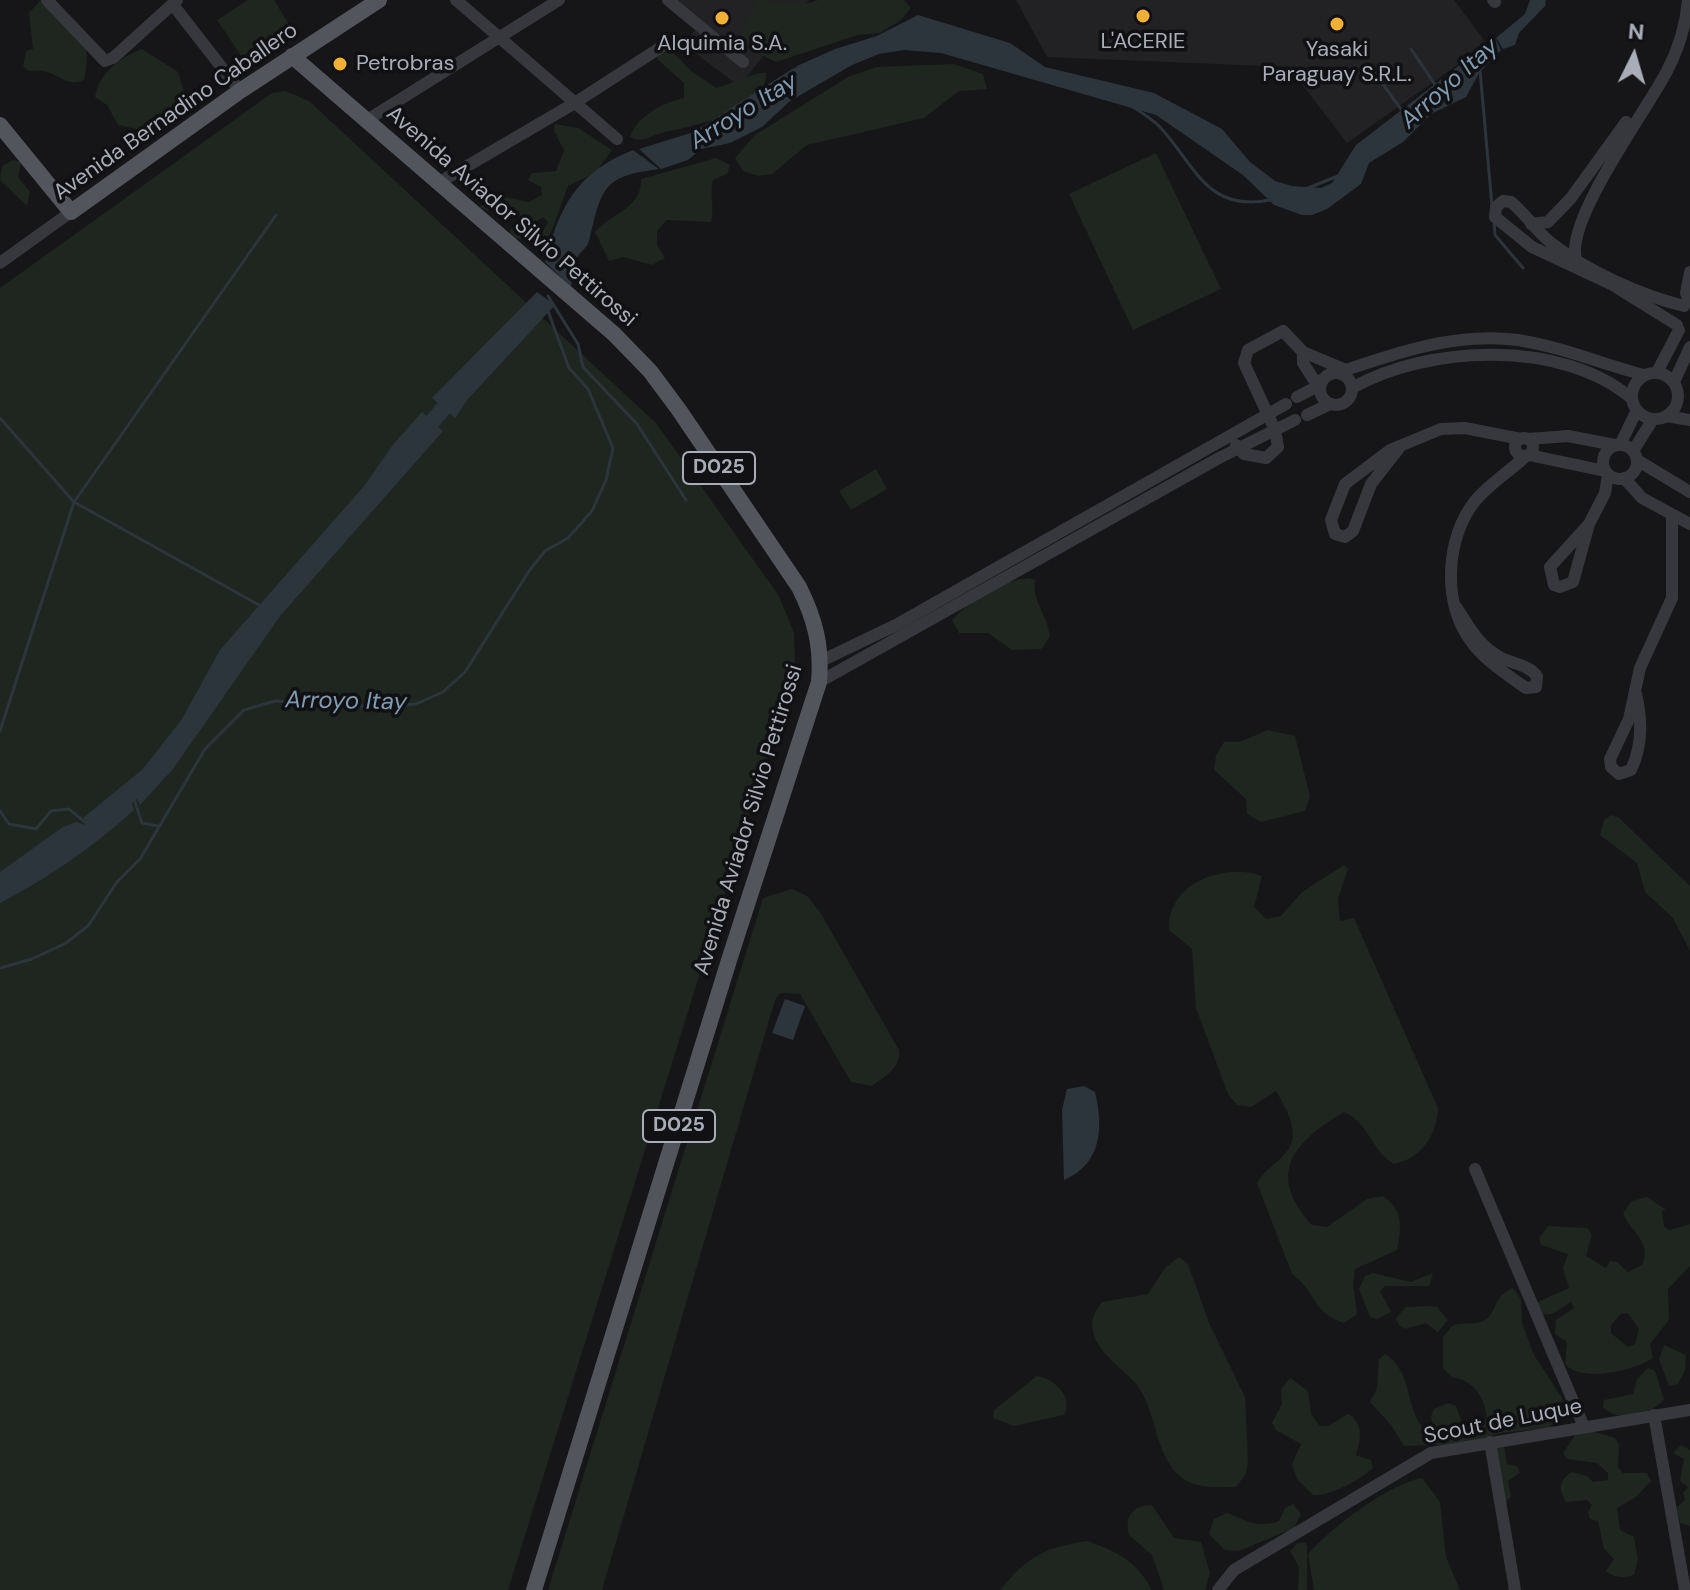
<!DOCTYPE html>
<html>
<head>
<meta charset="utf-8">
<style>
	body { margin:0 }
	#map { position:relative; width:1690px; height:1590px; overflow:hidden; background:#161618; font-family:"DM Sans",sans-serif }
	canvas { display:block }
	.north { position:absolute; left:1594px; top:16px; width:80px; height:80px; -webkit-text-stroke:6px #111113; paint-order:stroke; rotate:5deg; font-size:22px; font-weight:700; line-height:32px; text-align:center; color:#a8adb8 }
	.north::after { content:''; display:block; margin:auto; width:28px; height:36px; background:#a8adb8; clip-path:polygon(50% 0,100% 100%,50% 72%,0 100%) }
</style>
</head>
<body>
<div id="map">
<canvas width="1690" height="1590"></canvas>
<div class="north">N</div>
</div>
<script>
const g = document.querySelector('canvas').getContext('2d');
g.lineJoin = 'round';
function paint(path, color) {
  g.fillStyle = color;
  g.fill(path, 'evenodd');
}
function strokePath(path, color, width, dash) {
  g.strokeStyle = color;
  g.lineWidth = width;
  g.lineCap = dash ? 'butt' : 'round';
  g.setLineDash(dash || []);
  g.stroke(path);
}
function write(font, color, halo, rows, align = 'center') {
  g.font = font + ' "DM Sans",sans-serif';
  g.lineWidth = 7;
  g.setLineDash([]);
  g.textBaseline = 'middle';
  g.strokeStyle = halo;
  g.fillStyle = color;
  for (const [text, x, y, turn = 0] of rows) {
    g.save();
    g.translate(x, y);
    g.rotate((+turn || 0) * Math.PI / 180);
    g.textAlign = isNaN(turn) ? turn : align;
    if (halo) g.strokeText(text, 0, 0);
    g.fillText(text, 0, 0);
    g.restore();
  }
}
const built = new Path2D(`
	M672 0H809L739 86 683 44 700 25Z
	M1016 0H1454L1487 44 1347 143 1289 67 1047 57Z`);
const green = new Path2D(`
	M248 0H274L290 26 242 57 217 20Z
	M757 0C779 0 796 9 818 0H904L911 8 901 20 880 33 858 35 776 62 748 49 741 35Z
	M40 1 57 3C80 32 93 41 84 80 66 88 59 73 43 71 39 70 34 71 29 71L23 66 26 51 33 49 29 13Z
	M142 49 178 72 185 95 175 124 154 133 118 125 107 105 95 97C99 73 119 58 142 49Z
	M658 52 674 53 690 70 716 88C730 85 755 71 766 73 767 112 692 126 662 133 653 135 647 140 638 140L630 137C638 115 663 103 684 98V83L657 59Z
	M954 64 983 74 987 89 959 91 924 118 807 145 772 174 758 176 743 171 735 158 755 135 848 77 877 67Z
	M285 91 309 101 656 423 779 596 794 633 795 668 508 1590H0V288L272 93Z
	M555 124 578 128 612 150 595 173 568 186C562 201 549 244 539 253L534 248 548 222 543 217 537 221 525 240 510 237V230L521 220 514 207 492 212 479 207 499 196 529 202 542 195 541 187 528 180 532 173 556 171 564 150 554 131Z
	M1156 153 1221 289 1133 330 1069 194Z
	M716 158 730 165 727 174 713 180C709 195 715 206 711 222L667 220 657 231V245L665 258 652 265 623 257 609 261 595 232C613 212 642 208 641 179Z
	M13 160 21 162 18 177 30 192 27 206 0 180 2 166Z
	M876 469 887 489 851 510 839 491Z
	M1028 578 1035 580C1032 603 1048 615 1050 637L1041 649 1012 650 988 633H959L952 620C971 600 1000 581 1028 578Z
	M1268 730 1295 736 1310 797 1305 811 1261 822 1247 814 1246 799 1214 770 1216 755 1224 742H1239Z
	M1611 815 1618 817 1690 886V951L1673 918 1645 892 1637 863 1600 835 1604 820Z
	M1344 865 1348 869 1338 899 1340 921 1354 918 1438 1108C1437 1135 1421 1159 1394 1164 1371 1150 1369 1123 1344 1112 1294 1142 1265 1173 1312 1225L1327 1227 1367 1199 1383 1196C1403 1210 1402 1227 1397 1250L1355 1269 1353 1284 1357 1314 1344 1323C1312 1313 1316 1291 1292 1274L1257 1183C1265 1169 1278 1163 1288 1150 1301 1133 1285 1106 1276 1091L1251 1107 1237 1105 1228 1094 1196 1008 1192 949 1169 930C1166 884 1224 862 1262 876L1254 907 1266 919 1281 916 1302 892Z
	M792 889 807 896 820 912 899 1050C901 1068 885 1076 872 1086L851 1082 800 994 780 993 775 1000 602 1590H548L763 898Z
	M1647 1197 1666 1210 1662 1211 1664 1226 1670 1230 1690 1224V1266L1668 1289 1669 1320 1650 1344 1653 1358C1634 1371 1580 1383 1565 1364L1567 1342 1555 1334 1556 1320 1574 1308 1571 1302 1552 1314 1537 1315 1533 1304 1569 1288 1563 1268 1568 1254 1541 1245 1539 1238 1548 1226 1587 1228 1592 1235 1586 1256 1606 1268 1610 1261 1617 1262 1628 1272 1642 1265C1653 1241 1629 1231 1623 1213L1632 1201ZM1628 1313 1639 1329 1635 1344 1628 1347 1611 1333V1325L1621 1314Z
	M1179 1257 1188 1264 1209 1323 1245 1397 1248 1460 1246 1474 1236 1487C1219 1487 1196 1489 1182 1478 1155 1457 1157 1414 1139 1388 1125 1368 1098 1356 1093 1331 1090 1318 1095 1312 1102 1302L1148 1294 1165 1268Z
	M1373 1273 1411 1282 1433 1273 1429 1286H1385L1380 1291 1391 1312 1377 1319 1370 1317 1359 1289 1365 1276Z
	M1513 1288 1521 1299 1522 1323 1534 1355 1562 1398 1565 1413 1548 1428 1501 1433 1464 1444 1404 1446 1391 1425 1370 1402 1377 1388 1379 1359 1385 1354C1414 1372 1404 1410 1426 1431H1434L1431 1416 1434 1409 1448 1403 1456 1406C1460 1418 1462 1425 1475 1429L1487 1419C1485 1398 1474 1380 1453 1378L1443 1368V1337L1452 1326C1462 1322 1474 1325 1483 1321 1498 1314 1491 1297 1513 1288Z
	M1429 1306 1437 1307 1448 1320 1438 1332 1426 1323 1405 1329 1399 1325 1396 1318 1406 1307Z
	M1664 1345 1686 1355 1685 1370 1678 1384 1669 1386 1659 1359Z
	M1648 1368 1655 1371 1664 1400C1650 1415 1618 1423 1603 1407L1604 1400 1633 1394 1637 1379Z
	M1037 1376C1054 1379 1074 1396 1064 1415L1014 1426 993 1418 994 1410Z
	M1290 1378 1308 1391 1311 1414 1320 1426H1328L1348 1414C1364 1423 1361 1439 1356 1455L1371 1460 1373 1468C1364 1478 1327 1498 1313 1495L1297 1479 1292 1464 1301 1444 1276 1430 1272 1423 1282 1404 1281 1389Z
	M1592 1431 1615 1438 1619 1445 1618 1467 1623 1473H1647L1651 1481 1636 1497 1617 1508 1620 1530 1634 1537 1638 1560 1634 1575C1624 1578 1614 1578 1606 1571L1614 1559 1604 1549 1598 1521 1590 1519 1588 1512 1592 1505 1587 1500 1566 1502C1558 1489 1559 1480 1572 1472L1587 1476 1593 1482 1608 1480V1473L1597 1463 1567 1459 1563 1453 1576 1434Z
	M1681 1445 1690 1450V1526L1680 1523 1676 1508 1685 1500 1683 1493 1688 1487 1680 1481 1684 1459 1673 1453Z
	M1497 1446H1504L1507 1464 1517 1466 1520 1473 1508 1481 1511 1496 1504 1504 1495 1449Z
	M1422 1478 1440 1502 1446 1557 1460 1590H1314L1308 1554C1331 1528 1388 1484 1422 1478Z
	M1293 1504 1301 1514 1294 1528 1239 1551 1225 1550 1209 1534 1214 1519 1227 1513C1249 1521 1255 1529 1279 1521L1285 1508Z
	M1152 1505 1174 1538 1201 1542 1210 1573 1205 1590H1164L1152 1555 1129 1535C1124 1517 1133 1505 1152 1505Z
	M1087 1541C1119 1552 1136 1561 1152 1590H1000C1028 1556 1044 1548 1087 1541Z
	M1298 1543H1306L1307 1547V1590H1298L1299 1567 1290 1551Z`);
const water = new Path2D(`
	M1530 0H1546L1545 6 1519 33 1515 45 1503 49 1496 38 1525 14Z
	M918 15 1010 43 1045 67 1154 93 1222 129 1250 162 1275 181 1292 186 1321 188 1332 183 1356 145 1495 38 1501 50 1479 73 1466 97 1431 114 1403 142 1369 163 1361 184 1327 209 1312 215H1302L1274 205 1243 175 1156 115 941 53 904 50 879 54 852 65 790 101 762 127 730 143 701 149 688 160 661 169 639 149 739 118 767 101 797 66 835 49 877 36Z
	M633 150 659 169C602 176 602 188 589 241 587 248 582 250 578 256 573 264 573 277 571 287L545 262C560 206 576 173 633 150Z
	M537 292 555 305 468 399 455 418 432 398Z
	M422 412 443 431 280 616 173 769 140 805 133 791 121 790 103 816 87 821 83 818 143 769 182 719 220 650 365 485 392 446Z
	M121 796H130L134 810C93 847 50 877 0 903V872L63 827 76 822 91 827 111 819Z
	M785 999 805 1006 793 1040 772 1033Z
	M1084 1086 1095 1092C1104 1129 1101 1164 1064 1180L1062 1110 1067 1089Z`);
const stream = new Path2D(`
	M1411 49 1436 86
	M1480 70 1492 206
	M1375 73 1403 112
	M1133 107C1142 113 1152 119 1159 126 1195 164 1206 213 1270 200
	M1308 188 1338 176
	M1494 222 1495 235 1523 268
	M548 296 578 344 583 367 637 424 686 500
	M0 418 74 502 0 731
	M259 605 74 502 276 215
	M0 811 9 824 36 829 51 811 69 809 86 823 108 817 119 792 132 793 142 823 158 826
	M0 968 32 959 66 943 88 926 117 882 140 859 205 749 244 710 275 701 378 707 416 704 443 692 465 672 529 571 545 551 568 538 592 511 606 480 613 448 588 389 569 368 548 311`);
const river = new Path2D(`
	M704 135 796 76
	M419 437 456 394
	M82 838 147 778`);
const minor = new Path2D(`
	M47 0 105 61 113 58 177 0
	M456 0 617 139
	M668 0 743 62
	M1493 0 1495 2
	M174 6 240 91
	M367 120 559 0
	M440 182 573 104 669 42
	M1531 224 1548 222 1571 198 1626 122
	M1576 259C1565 220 1647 110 1667 71 1678 50 1686 24 1688 0
	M0 263 71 212
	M1690 272 1686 293 1690 301
	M1677 325 1611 284 1532 247 1495 217 1496 207 1503 201 1511 202C1525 213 1535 230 1550 242 1586 271 1640 295 1684 306
	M1303 352V363L1314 380 1321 381
	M1657 372 1679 330
	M1632 396a23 23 0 1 1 46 0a23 23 0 1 1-46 0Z
	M1320 389a16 16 0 1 1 32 0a16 16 0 1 1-32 0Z
	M1337 373C1395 353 1455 332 1518 340 1562 347 1602 364 1644 375
	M1674 382 1690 347
	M1352 388C1428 345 1561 339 1631 398
	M1297 397 1320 385
	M1307 415 1330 404
	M1666 416 1690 420
	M1515 447a9 9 0 1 1 18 0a9 9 0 1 1-18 0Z
	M1528 439 1568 436 1615 445
	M1603 462a17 17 0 1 1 34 0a17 17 0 1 1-34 0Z
	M1236 445 1244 454 1266 458 1278 447 1275 430 1244 363 1248 350 1283 331 1303 352 1346 370
	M1620 445 1637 410
	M1399 448 1371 484 1353 531 1345 537 1335 534 1331 520 1345 484 1390 450 1441 429 1465 428 1521 439
	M1633 451 1653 419
	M1529 455 1605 471
	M1637 460 1690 492
	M1624 478 1642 498 1690 524
	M1589 524 1550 567 1554 585 1560 587 1573 582 1589 524 1605 493 1608 475
	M1456 607C1469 626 1477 644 1498 656 1511 664 1528 664 1537 676L1536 687 1526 688C1506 674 1484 660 1470 640 1442 602 1446 537 1475 501 1489 484 1510 471 1526 456
	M821 661 896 625 1286 404
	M819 682 1219 458 1295 420
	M1636 694C1642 719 1642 747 1631 770L1619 774 1611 767 1610 759 1629 719 1640 668 1672 598V517
	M1475 1169 1584 1427
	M1654 1415 1685 1590
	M1490 1442 1515 1590
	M1218 1590 1234 1570 1431 1453 1690 1410`);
const major = new Path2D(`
	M292 56 614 334 650 371 679 410 799 587C815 619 822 646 819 682L730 957 534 1590
	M0 125 71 212 240 91 379 0`);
const markers = [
	[1143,16,8,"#f2b134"],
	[722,18,8,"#f2b134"],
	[1337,24,8,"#f2b134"],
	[340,64,8,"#f2b134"]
];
const shields = [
	[719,468,72],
	[679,1126,72]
];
const shieldNames = [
	["D025",719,468],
	["D025",679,1126]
];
const poiNames = [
	["L'ACERIE",1143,42],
	["Alquimia S.A.",722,44],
	["Yasaki",1337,50],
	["Paraguay S.R.L.",1337,75],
	["Petrobras",356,64,"left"]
];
const streetNames = [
	["Avenida Bernadino Caballero",176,112,-35],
	["Avenida Aviador Silvio Pettirossi",511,217,41],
	["Avenida Aviador Silvio Pettirossi",749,820,-73],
	["Scout de Luque",1503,1422,-11]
];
const waterNames = [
	["Arroyo Itay",1450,84,-42],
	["Arroyo Itay",744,112,-32],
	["Arroyo Itay",346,702,1]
];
paint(built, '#222225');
paint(green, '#1e261f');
paint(water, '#2c353c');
strokePath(stream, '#2c353c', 3);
strokePath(river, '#2c353c', 16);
strokePath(minor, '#37383d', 12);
strokePath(major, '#53555c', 16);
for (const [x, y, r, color] of markers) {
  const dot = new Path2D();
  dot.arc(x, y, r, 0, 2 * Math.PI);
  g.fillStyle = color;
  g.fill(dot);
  strokePath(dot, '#111113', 3);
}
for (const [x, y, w] of shields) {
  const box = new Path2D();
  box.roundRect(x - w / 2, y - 16, w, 32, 6);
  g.fillStyle = '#111113';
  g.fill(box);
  strokePath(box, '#a8adb8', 2);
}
write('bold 20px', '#a8adb8', null, shieldNames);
write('22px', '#a8adb8', '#111113', poiNames);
write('22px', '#a8adb8', '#111113', streetNames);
write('italic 24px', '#7f9bb3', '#111113', waterNames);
</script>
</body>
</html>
